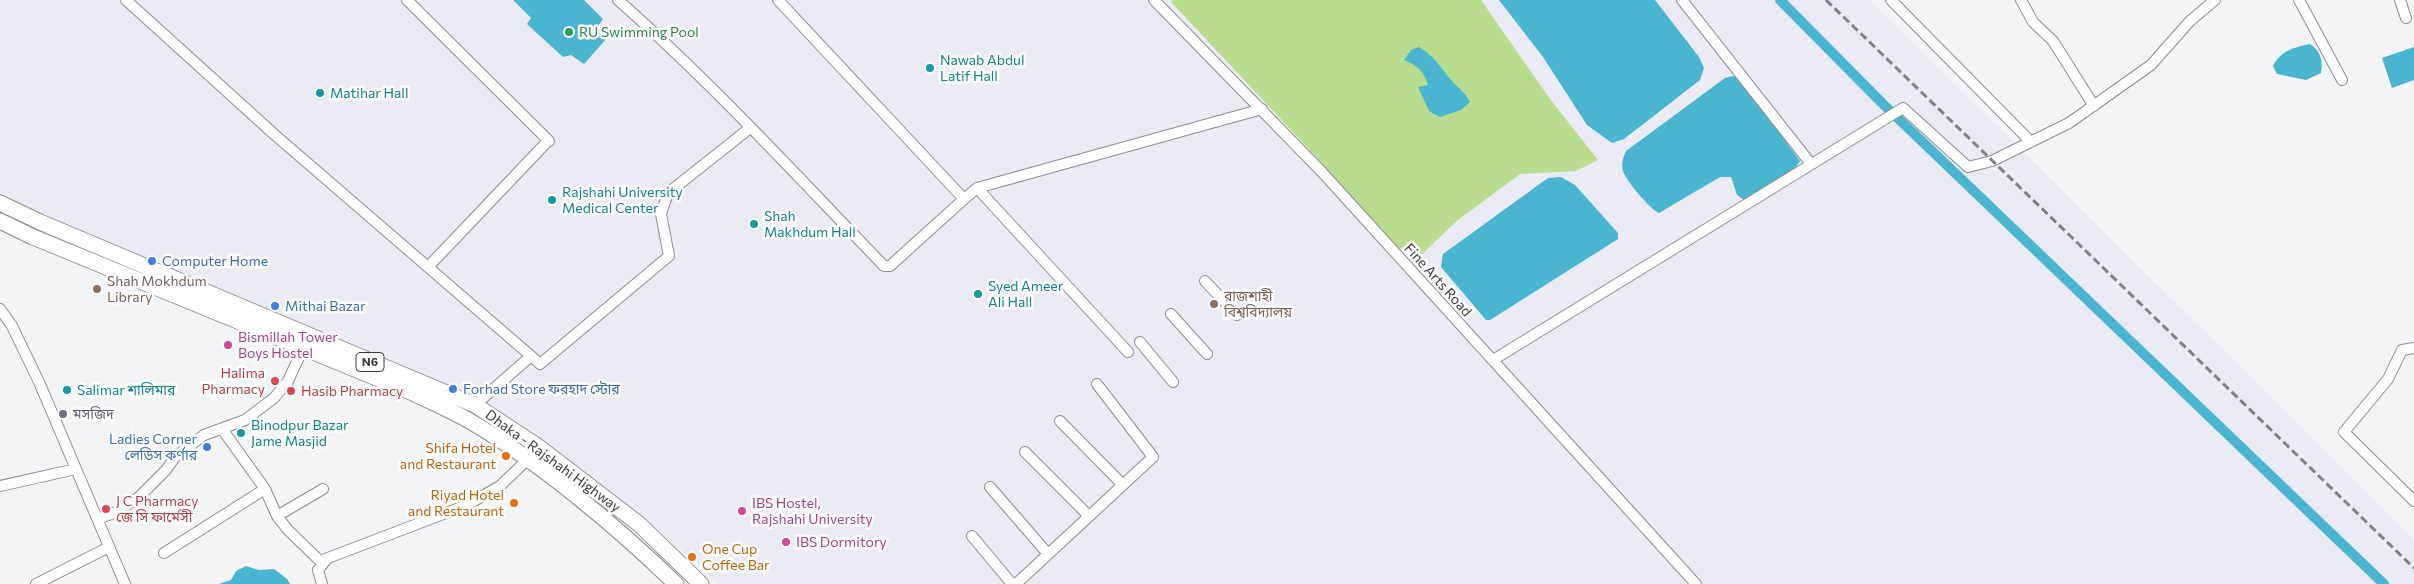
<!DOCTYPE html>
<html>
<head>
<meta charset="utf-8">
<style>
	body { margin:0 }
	canvas { display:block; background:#f3f4f6 }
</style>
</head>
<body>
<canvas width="2414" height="584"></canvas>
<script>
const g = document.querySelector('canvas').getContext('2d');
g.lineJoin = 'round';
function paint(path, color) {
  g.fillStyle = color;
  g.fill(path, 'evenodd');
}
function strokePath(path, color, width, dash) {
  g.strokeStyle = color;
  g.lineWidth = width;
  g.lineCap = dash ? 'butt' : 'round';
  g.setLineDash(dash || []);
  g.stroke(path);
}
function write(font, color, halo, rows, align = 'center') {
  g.font = font + ' Commissioner,"Noto Sans Bengali",sans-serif';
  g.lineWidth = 5;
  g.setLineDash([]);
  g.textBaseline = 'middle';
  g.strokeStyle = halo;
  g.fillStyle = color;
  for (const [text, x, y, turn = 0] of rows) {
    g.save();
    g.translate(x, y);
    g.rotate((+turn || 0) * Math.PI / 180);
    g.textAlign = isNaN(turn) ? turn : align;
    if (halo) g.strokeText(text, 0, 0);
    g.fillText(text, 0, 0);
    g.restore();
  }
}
const built = new Path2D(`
	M0 0H1870L2414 539V584H717L696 562 536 433 481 400 20 208 0 197Z`);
const green = new Path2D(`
	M1173 0H1481L1550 99 1598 160 1576 171 1520 174 1458 220 1421 255 1395 247 1320 161 1171 2Z`);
const water = new Path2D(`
	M513 0H584L603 19 598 26 607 38 584 64 571 55 563 57 527 24 531 18Z
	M1499 0H1655L1699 57 1704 68 1700 80 1624 139 1612 143 1587 125 1543 57Z
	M2310 44C2321 51 2323 61 2321 73L2306 80 2277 74 2273 66C2280 51 2295 47 2310 44Z
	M1419 47C1432 55 1438 63 1447 75 1455 86 1463 89 1470 102L1461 110 1440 117 1429 111 1418 87 1428 85C1424 71 1417 65 1404 60L1411 50Z
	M2414 47V80L2392 88 2382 58Z
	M1733 76 1741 80 1800 161 1796 167 1744 200 1737 195 1731 177H1720L1659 213C1650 209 1626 181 1623 171 1621 164 1623 158 1626 151L1725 78Z
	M1561 177 1575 185 1618 233V239L1490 320H1486L1441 267 1443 254 1548 178Z
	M246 566 259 570 274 569 287 579 290 584H219L231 580 236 571Z`);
const canal = new Path2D(`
	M1780 0 1883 104 2384 584`);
const minor = new Path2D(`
	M126 0 275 135 531 356 475 405
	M407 0 549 141
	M618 0C712 83 797 176 884 266H890L964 199
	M778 0 964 199 977 188 1128 352
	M1154 0 1321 171 1696 584
	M1682 0 1811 164
	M1891 0 2031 142
	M2021 0 2033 22 2053 41 2094 106
	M2299 0 2342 80
	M2400 0 2406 18
	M977 188 1262 109
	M428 267 546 143
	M1205 281 1237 315
	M0 309 12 326 39 382 125 584
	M1171 314 1207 354
	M1140 342 1173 382
	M2414 348 2402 350 2388 379 2344 432 2414 501
	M531 356 540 364 669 256 661 214 668 193 750 128
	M1493 360 1903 108 1968 167 1992 161 2069 123 2151 65 2190 21 2215 0
	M1060 421 1123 485
	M222 429 265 489 277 516 288 530 320 561 467 505 500 486 527 460
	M1025 452 1089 516
	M0 486 76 469
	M990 487 1048 554
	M277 516 323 489
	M98 519 116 512 138 498 166 470 175 457 204 435 245 420 274 398 288 381 305 344
	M972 536 1012 584
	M164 553 265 489
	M36 584 109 547
	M322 584 318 570 326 560
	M1016 584 1153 457 1097 384`);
const highway = new Path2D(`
	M0 203 40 222 475 405 536 445 639 524 701 584
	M0 221 33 237 413 393C431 402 450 410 468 420 540 462 616 526 676 584`);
const rail = new Path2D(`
	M1826 0 2414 568`);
const markers = [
	[569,32,5,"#2e9e5b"],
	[930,68,5,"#0f9aa8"],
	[320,93,5,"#0f9aa8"],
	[552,200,5,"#0f9aa8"],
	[754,224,5,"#0f9aa8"],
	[152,261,5,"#3f7fe0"],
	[97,289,5,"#8d6e63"],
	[978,294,5,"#0f9aa8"],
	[1214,304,5,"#8d6e63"],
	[275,306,5,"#3f7fe0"],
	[228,345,5,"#d1479c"],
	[275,381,5,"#e0444e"],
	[453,389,5,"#3f7fe0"],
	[67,390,5,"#0f9aa8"],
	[291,391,5,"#e0444e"],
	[63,414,5,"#6b7280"],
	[241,433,5,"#0f9aa8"],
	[207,447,5,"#3f7fe0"],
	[506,456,5,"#e8710a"],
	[514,503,5,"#e8710a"],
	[106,509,5,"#e0444e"],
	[742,511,5,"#d1479c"],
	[786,542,5,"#d1479c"],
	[692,557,5,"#e8710a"]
];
const shields = [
	[370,362,28]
];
const shieldNames = [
	["N6",370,362]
];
const leisureNames = [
	["RU Swimming Pool",579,32]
];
const cultureNames = [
	["Nawab Abdul",940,60],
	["Latif Hall",940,76],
	["Matihar Hall",330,93],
	["Rajshahi University",562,192],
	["Medical Center",562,208],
	["Shah",764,216],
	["Makhdum Hall",764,232],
	["Syed Ameer",988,286],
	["Ali Hall",988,302],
	["Salimar শালিমার",77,390],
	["Binodpur Bazar",251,425],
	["Jame Masjid",251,441]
];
const shopNames = [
	["Computer Home",162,261],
	["Mithai Bazar",285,306],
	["Forhad Store ফরহাদ স্টোর",463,389],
	["Ladies Corner",197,439,"right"],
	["লেডিস কর্ণার",197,455,"right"]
];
const streetNames = [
	["Fine Arts Road",1438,280,48],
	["Dhaka - Rajshahi Highway",553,461,36]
];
const educationNames = [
	["Shah Mokhdum",107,281],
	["Library",107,297],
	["রাজশাহী",1224,296],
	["বিশ্ববিদ্যালয়",1224,312]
];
const hotelNames = [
	["Bismillah Tower",238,337],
	["Boys Hostel",238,353],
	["IBS Hostel,",752,503],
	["Rajshahi University",752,519],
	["IBS Dormitory",796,542]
];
const healthNames = [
	["Halima",265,373,"right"],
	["Pharmacy",265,389,"right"],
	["Hasib Pharmacy",301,391],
	["J C Pharmacy",116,501],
	["জে সি ফার্মেসী",116,517]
];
const worshipNames = [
	["মসজিদ",73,414]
];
const foodNames = [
	["Shifa Hotel",496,448],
	["and Restaurant",496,464],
	["Riyad Hotel",504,495],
	["and Restaurant",504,511],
	["One Cup",702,549,"left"],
	["Coffee Bar",702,565,"left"]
];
paint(built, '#ebebf5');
paint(green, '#b9dd8e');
paint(water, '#4ab5d0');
strokePath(canal, '#4ab5d0', 10);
strokePath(minor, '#8d8d8f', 12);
strokePath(highway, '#8d8d8f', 17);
strokePath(minor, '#fff', 10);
strokePath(highway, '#fff', 15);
strokePath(rail, '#818283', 3, [8, 4]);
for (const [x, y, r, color] of markers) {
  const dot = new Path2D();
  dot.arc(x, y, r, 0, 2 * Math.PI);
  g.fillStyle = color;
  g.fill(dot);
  strokePath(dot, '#fff', 2);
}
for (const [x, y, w] of shields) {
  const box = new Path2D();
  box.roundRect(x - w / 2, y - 9.5, w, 19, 4);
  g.fillStyle = '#fff';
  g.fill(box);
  strokePath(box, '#3a3a3b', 1);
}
write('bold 12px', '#3a3a3b', null, shieldNames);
write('14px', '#27864d', '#fff', leisureNames, 'left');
write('14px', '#0d838f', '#fff', cultureNames, 'left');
write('14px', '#366cbe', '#fff', shopNames, 'left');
write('14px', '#3a3a3b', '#fff', streetNames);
write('14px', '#785e54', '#fff', educationNames, 'left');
write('14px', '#b23c85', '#fff', hotelNames, 'left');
write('14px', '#be3a42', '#fff', healthNames, 'left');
write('14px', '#5b616d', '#fff', worshipNames, 'left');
write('14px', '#c56008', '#fff', foodNames, 'right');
</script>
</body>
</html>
